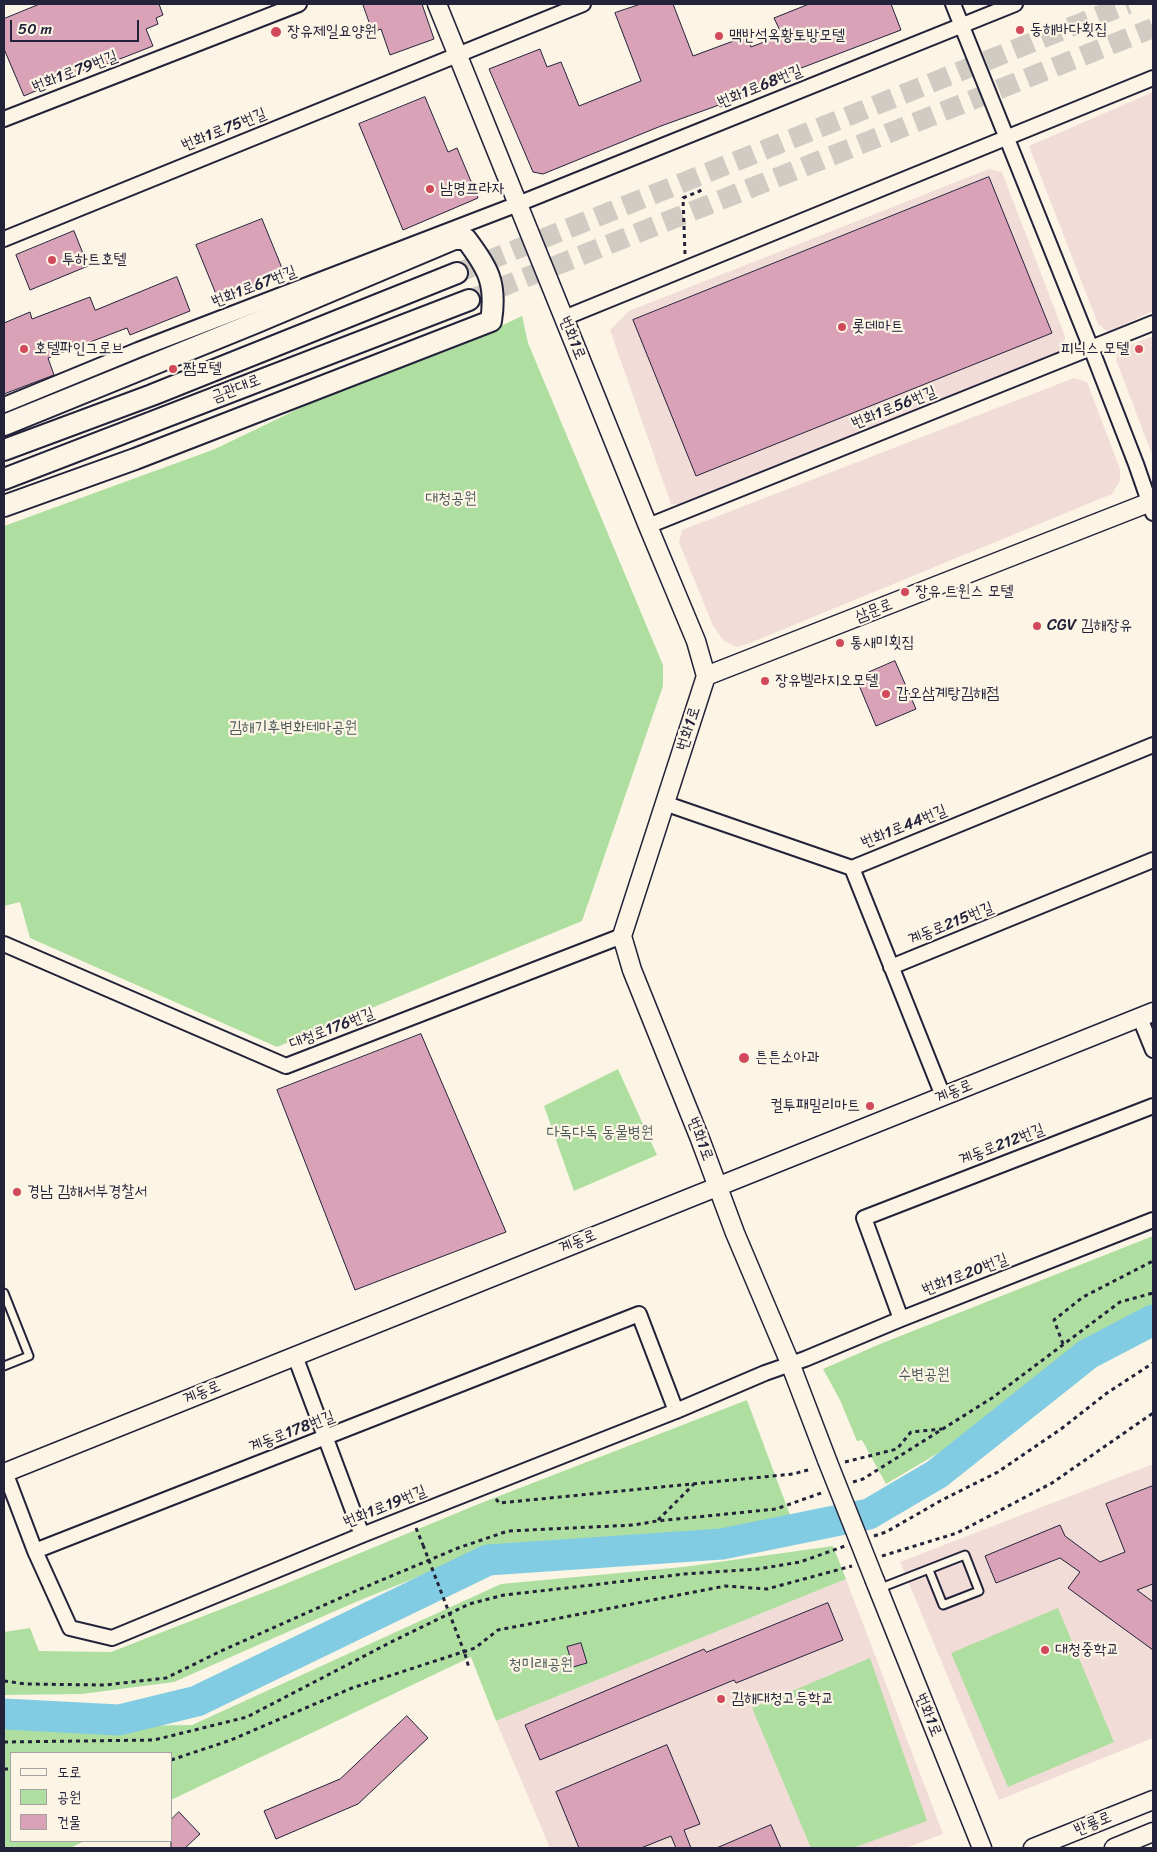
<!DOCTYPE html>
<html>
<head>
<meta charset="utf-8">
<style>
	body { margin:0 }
	#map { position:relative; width:1157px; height:1852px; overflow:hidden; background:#fcf5e5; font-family:Sriracha,"Poor Story",sans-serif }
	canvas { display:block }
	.frame { position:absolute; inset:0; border:5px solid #22223b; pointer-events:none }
	.legend { position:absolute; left:10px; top:1752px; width:162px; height:90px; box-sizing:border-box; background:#fcf5e5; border:1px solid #a5a1a1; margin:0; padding:6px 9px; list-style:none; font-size:15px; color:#22223b }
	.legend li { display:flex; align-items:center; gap:10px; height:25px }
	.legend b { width:25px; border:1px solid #a5a1a1 }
	.scale { position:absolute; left:10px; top:20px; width:129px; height:22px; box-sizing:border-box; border:2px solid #22223b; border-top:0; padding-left:6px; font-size:15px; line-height:18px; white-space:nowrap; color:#22223b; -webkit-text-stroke:4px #fcf5e5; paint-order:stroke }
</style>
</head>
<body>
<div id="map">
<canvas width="1157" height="1852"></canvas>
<div class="frame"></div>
<ul class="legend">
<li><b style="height:6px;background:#fcf5e5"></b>도로</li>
<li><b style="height:14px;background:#afdfa0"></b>공원</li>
<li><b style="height:14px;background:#d9a2b7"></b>건물</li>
</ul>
<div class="scale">50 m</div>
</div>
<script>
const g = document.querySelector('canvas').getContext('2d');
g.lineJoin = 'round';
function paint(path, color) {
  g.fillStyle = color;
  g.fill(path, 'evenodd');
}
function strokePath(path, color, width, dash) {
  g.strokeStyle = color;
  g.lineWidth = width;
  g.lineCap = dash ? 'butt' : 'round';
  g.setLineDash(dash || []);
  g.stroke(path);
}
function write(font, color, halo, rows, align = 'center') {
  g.font = font + ' Sriracha,"Poor Story",sans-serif';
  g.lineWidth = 4.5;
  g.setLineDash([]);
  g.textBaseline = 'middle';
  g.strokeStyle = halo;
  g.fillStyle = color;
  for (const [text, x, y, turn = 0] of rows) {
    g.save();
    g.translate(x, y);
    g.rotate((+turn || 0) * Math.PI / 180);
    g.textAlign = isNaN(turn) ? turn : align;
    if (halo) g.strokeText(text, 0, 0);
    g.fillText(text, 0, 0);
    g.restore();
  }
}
const built = new Path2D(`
	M1153 92V311L1108 332 1098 324 1029 146Z
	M989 169 1002 172 1065 336 1063 352 688 506 671 504 610 330 629 311Z
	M1153 336V457L1116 360 1118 350Z
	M1074 378 1087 382 1120 469V481L1112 494 750 643 737 647 724 641 713 626 679 542 682 530Z
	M1153 1464V1738L999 1800 900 1562Z
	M846 1579 943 1834 906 1848H550L496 1721Z`);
const green = new Path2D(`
	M522 316 528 343 663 665V686L582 921 277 1047 30 938 20 902 4 906V526L215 449 327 395 450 350Z
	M618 1069 657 1155 574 1191 544 1106Z
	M1153 1236V1306L1101 1339 972 1433 886 1484 862 1440 857 1441 840 1400 823 1369 880 1344Z
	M747 1400 790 1515 717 1533 490 1548 358 1601 174 1682 82 1694 4 1695V1632L30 1628 39 1651 111 1652 278 1587 481 1503Z
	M833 1546 846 1579 496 1721 471 1657 171 1800V1753H11V1841H85L70 1848H4V1725L25 1727 192 1725 501 1584 683 1567Z
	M1058 1608 1114 1742 1008 1787 951 1653Z
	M870 1658 927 1821 853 1848H811L752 1708Z`);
const river = new Path2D(`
	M4 1714 119 1720 197 1701 488 1560 722 1544 869 1514 937 1474 1088 1354 1153 1320`);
const building = new Path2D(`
	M40 4H159L163 15 156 18 158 24 146 29 153 46 102 66 100 63 24 96 4 49V19Z
	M363 4H422L434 39 390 55 381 29 373 32Z
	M641 4H673L693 56 747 36 751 47 782 35 774 18 809 4H891L901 30 775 78 778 84 720 107 719 105 661 126 543 174 533 172 489 69 540 49 547 67 561 62 579 106 641 81 615 13Z
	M425 97 448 152 457 148 478 198 403 230 359 124Z
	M989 177 1052 333 696 476 633 320Z
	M262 219 284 273 218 299 196 245Z
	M74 231 88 266 30 290 16 255Z
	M177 277 190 311 130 335 127 328 48 358 54 375 4 394V323L30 312 32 319 90 297 95 310Z
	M895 661 916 709 876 726 856 678Z
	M421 1034 506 1232 355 1290 277 1090Z
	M1153 1486V1584L1137 1590 1153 1602V1650L1068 1588 1080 1572 1060 1558 996 1583 985 1556 1060 1525 1065 1536 1100 1562 1125 1552 1106 1504Z
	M828 1603 843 1640 736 1683 734 1680 540 1760 525 1725 704 1649 706 1652Z
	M581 1643 587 1663 573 1667 567 1647Z
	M407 1716 428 1738 358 1804 276 1839 264 1811 340 1779Z
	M667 1745 700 1824 684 1830 691 1848H676L671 1836 641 1848H579L556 1792Z
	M179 1812 200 1834 185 1848H171V1820Z
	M771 1825 781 1848H717Z`);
const secondaryTunnel = new Path2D(`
	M457 273 1128 4
	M469 300 1153 28`);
const path = new Path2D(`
	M685 254 683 198 702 190
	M1063 1344 1054 1320 1083 1297 1153 1261
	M845 1462 897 1449 911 1432 942 1429
	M853 1482 863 1479 992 1398 1120 1302 1153 1293
	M496 1499 499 1503 793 1474 812 1469
	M658 1520 694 1484
	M416 1528 423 1545
	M874 1536 886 1532 942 1500 998 1472 1061 1429 1107 1393 1153 1363
	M882 1556 957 1533 1052 1483 1153 1413
	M465 1654 469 1668
	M4 1681 26 1684 105 1685 166 1678 221 1651 358 1590 458 1548 508 1531 634 1525 657 1521 776 1509 824 1492
	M4 1742 154 1740 247 1717 395 1640 469 1604 504 1595 575 1587 684 1574 758 1569 800 1562 845 1546
	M171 1760 231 1740 352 1688 475 1648 498 1630 725 1586 767 1589 852 1566
	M4 1769H11`);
const service = new Path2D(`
	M4 1293 29 1356 4 1366
	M878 1589 965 1555 979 1591 943 1605 929 1570`);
const minor = new Path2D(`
	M953 4 1091 348 1136 464 1153 513
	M4 119 299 4
	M4 239 583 4
	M564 318 1153 78
	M4 405 138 350 518 204 1015 4
	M648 526 1153 323
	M664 803 852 868 1153 745
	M852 868 943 1096
	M4 944 286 1066 622 936
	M891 967 1153 860
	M1140 1018 1153 1050
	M901 1319 864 1218 1153 1106
	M295 1356 362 1535
	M5 1472 35 1551 70 1628 112 1638 362 1535 676 1411 765 1373 805 1359 901 1319 1153 1220
	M35 1551 639 1314 676 1411`);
const tertiary = new Path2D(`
	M437 4 648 526 696 641 706 676 622 936 632 970 700 1139 735 1233 790 1363 827 1460
	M706 676 1153 501
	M4 1473 1153 1012
	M875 1581 982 1848
	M1033 1848 1153 1800
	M1114 1848 1153 1832`);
const secondary = new Path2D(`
	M4 425 255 323 454 239H466C488 268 497 283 491 321L135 459 4 506
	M4 450 152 395 457 273
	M4 479 469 300`);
const pathBridge = new Path2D(`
	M423 1545 465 1654`);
const tertiaryBridge = new Path2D(`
	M827 1460 875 1581`);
const markers = [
	[1020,30,5,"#d1495b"],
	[276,32,6,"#d1495b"],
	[719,36,5,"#d1495b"],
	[430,189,5,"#d1495b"],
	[52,260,5,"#d1495b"],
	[842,327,5,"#d1495b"],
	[24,349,5,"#d1495b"],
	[1139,349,5,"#d1495b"],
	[173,369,5,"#d1495b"],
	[905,592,5,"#d1495b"],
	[1037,626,5,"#d1495b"],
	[840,643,5,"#d1495b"],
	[765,681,5,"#d1495b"],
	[886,694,5,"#d1495b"],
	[744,1058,6,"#d1495b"],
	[870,1106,5,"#d1495b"],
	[17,1192,5,"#d1495b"],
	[1045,1650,5,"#d1495b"],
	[721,1699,5,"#d1495b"]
];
const poiNames = [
	["동해바다횟집",1030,30],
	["장유제일요양원",287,32],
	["맥반석옥황토방모텔",729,36],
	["남명프라자",440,189],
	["투하트호텔",62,260],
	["롯데마트",852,327],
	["호텔파인그로브",34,349],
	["피닉스 모텔",1129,349,"right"],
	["짬모텔",183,369],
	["장유 트윈스 모텔",915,592],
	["CGV 김해장유",1047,626],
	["통새미횟집",850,643],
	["장유벨라지오모텔",775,681],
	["갑오삼계탕김해점",896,694],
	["튼튼소아과",755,1058],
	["컬투패밀리마트",860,1106,"right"],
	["경남 김해서부경찰서",27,1192],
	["대청중학교",1055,1650],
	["김해대청고등학교",731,1699]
];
const streetNames = [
	["번화1로79번길",75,72,-21],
	["번화1로68번길",760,87,-22],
	["번화1로75번길",224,130,-22],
	["번화1로67번길",254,287,-21],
	["번화1로",572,338,68],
	["금관대로",236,389,-21],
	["번화1로56번길",894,408,-22],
	["삼문로",874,611,-21],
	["번화1로",689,729,-72],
	["번화1로44번길",904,827,-22],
	["계동로215번길",951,924,-22],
	["대청로176번길",332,1029,-21],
	["계동로",954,1092,-22],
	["번화1로",700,1139,69],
	["계동로212번길",1002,1145,-21],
	["계동로",578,1242,-22],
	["번화1로20번길",965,1275,-21],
	["계동로",202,1393,-22],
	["계동로178번길",292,1432,-21],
	["번화1로19번길",385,1507,-22],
	["번화1로",928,1715,68],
	["반룡로",1093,1824,-22]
];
const parkNames = [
	["대청공원",451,499],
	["김해기후변화테마공원",293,728],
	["다독다독 동물병원",600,1133],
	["수변공원",924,1375],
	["청미래공원",541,1665]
];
paint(built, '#f2dcd7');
paint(green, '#afdfa0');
strokePath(river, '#81cce2', 31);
paint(building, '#d9a2b7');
strokePath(building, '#22223b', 1);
strokePath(secondaryTunnel, '#d0cbc3', 20, [20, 10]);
strokePath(service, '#22223b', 11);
strokePath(minor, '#22223b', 18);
strokePath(tertiary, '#22223b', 21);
strokePath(secondary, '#22223b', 24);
strokePath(path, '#22223b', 3, [4, 4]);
strokePath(service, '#fcf5e5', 7);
strokePath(minor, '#fcf5e5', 14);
strokePath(tertiary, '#fcf5e5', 18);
strokePath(secondary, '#fcf5e5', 20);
strokePath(tertiaryBridge, '#22223b', 21, []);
strokePath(pathBridge, '#22223b', 3, [4, 4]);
strokePath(tertiaryBridge, '#fcf5e5', 18);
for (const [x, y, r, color] of markers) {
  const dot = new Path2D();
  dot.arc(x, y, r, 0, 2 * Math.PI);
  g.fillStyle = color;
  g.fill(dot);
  strokePath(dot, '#fcf5e5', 2);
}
write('16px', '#22223b', '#fcf5e5', poiNames, 'left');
write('16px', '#22223b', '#fcf5e5', streetNames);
write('16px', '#4c5b59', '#fcf5e5', parkNames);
</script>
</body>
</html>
